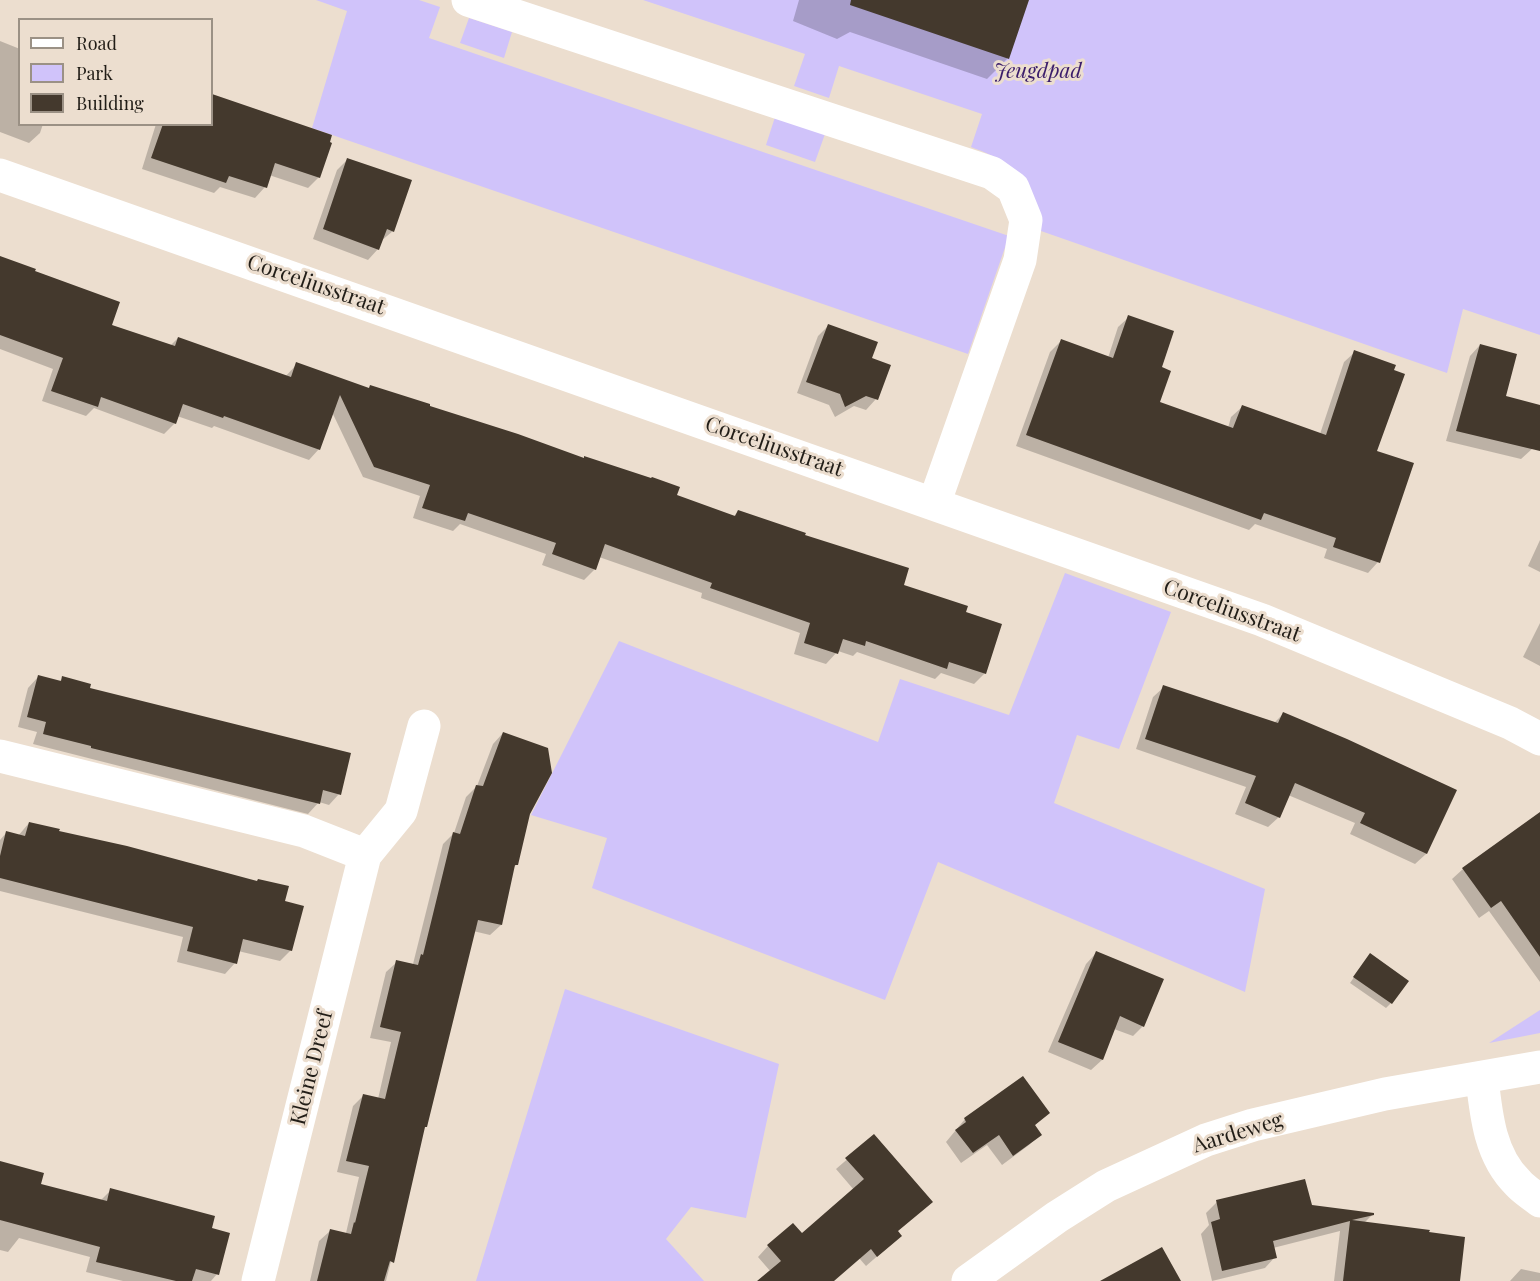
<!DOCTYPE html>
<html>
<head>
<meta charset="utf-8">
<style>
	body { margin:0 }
	#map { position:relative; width:1540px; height:1281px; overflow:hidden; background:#ecdecf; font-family:"Playfair Display",serif }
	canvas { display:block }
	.legend { position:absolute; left:18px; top:18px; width:195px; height:108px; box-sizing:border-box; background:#ecdecf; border:2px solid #9b9185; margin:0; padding:8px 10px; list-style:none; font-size:18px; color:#211d17 }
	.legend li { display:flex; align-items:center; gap:12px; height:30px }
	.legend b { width:30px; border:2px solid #9b9185 }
</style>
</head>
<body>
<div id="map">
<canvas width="1540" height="1281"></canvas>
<ul class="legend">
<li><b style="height:8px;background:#fff"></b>Road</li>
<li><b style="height:16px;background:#d0c3fa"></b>Park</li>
<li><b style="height:16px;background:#44392d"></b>Building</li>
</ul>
</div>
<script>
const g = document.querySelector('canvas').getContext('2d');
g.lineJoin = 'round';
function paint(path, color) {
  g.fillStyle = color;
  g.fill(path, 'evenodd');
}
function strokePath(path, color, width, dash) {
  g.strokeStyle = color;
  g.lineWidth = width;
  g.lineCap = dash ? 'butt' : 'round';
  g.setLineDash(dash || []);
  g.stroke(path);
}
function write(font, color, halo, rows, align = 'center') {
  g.font = font + ' "Playfair Display",serif';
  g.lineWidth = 6;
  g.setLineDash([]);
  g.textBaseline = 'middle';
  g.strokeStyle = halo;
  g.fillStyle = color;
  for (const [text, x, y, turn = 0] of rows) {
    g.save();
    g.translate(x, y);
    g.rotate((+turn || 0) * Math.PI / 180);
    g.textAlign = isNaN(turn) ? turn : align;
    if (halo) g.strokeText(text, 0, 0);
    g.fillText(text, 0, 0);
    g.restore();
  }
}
const green = new Path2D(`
	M316 0H419L440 7 429 38 1009 236 968 354 312 128 347 11Z
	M643 0H1540V335L1463 309 1447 373 1041 231C1036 208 1024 186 1008 168 999 157 984 152 971 147L982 114 839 66 829 98 794 86 805 54Z
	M469 18 512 32 504 58 460 43Z
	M775 117 825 134 815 162 766 145Z
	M1065 573 1171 612 1119 749 1077 735 1054 803 1265 889 1245 992 938 862 885 1000 592 888 607 838 531 815 619 641 878 742 900 679 1009 715Z
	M565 989 779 1064 746 1218 691 1207 666 1239 704 1281H476Z
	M1540 1010V1033L1489 1043Z`);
const shadow = new Path2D(`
	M799 0H1027L1007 59 987 79 850 32 837 39 793 21Z
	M0 41 20 49V124H43L40 133 29 143 0 132Z
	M212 96 331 136 319 177 308 188 269 175 265 187 255 198 220 187 214 193 142 169 156 124H212Z
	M347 160 393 231 381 241 378 249 368 260 313 239 337 170Z
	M0 257 33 272 110 326 170 346 178 338 285 377 297 364 368 389 428 407 733 517 738 512 803 536 902 586 964 613 985 673 974 684 941 673 935 679 857 652 853 656 838 651 826 664 794 654 800 633 701 598 702 593 599 557 595 569 584 580 542 565 546 554 460 524 453 531 413 518 420 496 363 477 332 412 319 449 309 460 214 426 212 428 177 416 175 423 164 434 94 408 86 416 42 401 53 369 0 349Z
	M1129 317 1160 368 1158 403 1228 428 1231 417 1242 407 1320 434 1344 362 1355 352 1375 451 1378 562 1368 573 1324 558 1327 549 1255 524 1249 530 1016 446 1050 352 1061 341 1108 358 1118 327Z
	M828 326 870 359 876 399 866 410 854 406 835 417 829 405 797 393 818 336Z
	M1480 345 1505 398 1540 407 1532 449 1521 459 1446 441 1470 356Z
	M1540 540V572L1528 566Z
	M1540 623V666L1523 657Z
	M38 677 59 682 63 678 339 794 329 805 319 802 308 814 33 744 37 732 18 727 28 688Z
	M1164 687 1274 723 1283 714 1455 791 1426 854 1415 864 1350 834 1355 823 1288 795 1279 817 1268 827 1235 814 1246 787 1136 749 1153 697Z
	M503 733 529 813 516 865 513 868 501 925 490 935 473 931 386 1281H310L319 1241 330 1231 344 1234 346 1233 359 1177 337 1172 353 1106 363 1096 378 1099 391 1042 370 1038 386 972 397 962 413 964 443 844 454 833 466 797 477 786 493 744Z
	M29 823 283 902 291 950 280 961 238 951 235 963 225 974 177 962 183 937 0 891V840L6 833 18 836Z
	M1540 827V982L1489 911 1479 918 1452 879 1463 869Z
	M1096 953 1143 1026 1133 1036 1114 1029 1102 1060 1091 1070 1048 1052 1086 964Z
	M1366 960 1391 1003 1386 1008 1350 983Z
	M1048 1112 1034 1126 1040 1135 1029 1145 1002 1165 987 1145 961 1163 946 1142 965 1119Z
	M874 1136 897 1232 889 1246 866 1266 859 1258 833 1281H760L771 1272 758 1257 768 1246 802 1235 854 1190 836 1169Z
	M0 1163 39 1185 100 1201 111 1190 210 1229 217 1274 211 1281H123L86 1272 90 1257 19 1238 8 1252 0 1250Z
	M1217 1202 1310 1207 1373 1214 1364 1223 1459 1281H1334L1340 1231 1273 1248 1275 1257 1265 1268 1212 1281 1201 1234 1209 1225 1206 1213Z
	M1521 1269 1540 1273V1281H1510Z`);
const building = new Path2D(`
	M851 0H1029L1009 59 850 5Z
	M212 94 332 135 330 142 332 143 320 178 275 163 267 188 229 176 226 183 151 158 163 124H212Z
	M347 158 412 180 394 232 387 229 379 250 323 229Z
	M0 256 36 269 35 271 120 302 112 325 175 346 178 337 291 377 296 362 369 388 370 385 430 404V406L518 434 584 458V456L651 478 652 477 680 487 677 495 735 516 738 510 806 533 805 535 909 568 904 585 968 606 966 612 1002 624 986 674 949 662 947 669 866 641 865 646 843 639 838 654 804 643 810 623 710 588 712 583 605 544 596 570 552 554 556 543 468 513 465 521 422 508 430 485 374 467 340 395 320 450 224 416 223 418 183 404 176 424 101 397 98 407 51 391 63 358 0 335Z
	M1128 315 1174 331 1162 367 1171 371 1160 402 1233 428 1242 405 1326 435 1354 350 1396 365 1394 370 1405 374 1377 451 1414 463 1380 563 1333 547 1336 538 1264 513 1261 520 1026 435 1061 339 1113 358Z
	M828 324 878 342 872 358 891 365 878 400 866 396 845 407 840 394 806 382Z
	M1480 344 1517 354 1506 396 1540 405V451L1456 431Z
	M38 675 61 681 62 676 91 684 90 688 351 753 341 795 323 790 320 804 91 748V746L43 734 46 722 27 717Z
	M1163 685 1278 723 1283 712 1347 739 1457 790 1427 854 1360 823 1365 813 1295 783 1280 818 1245 803 1256 776 1145 739Z
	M503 732 548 748 552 773 530 814 518 865H515L502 925 478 920 427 1127H425L394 1263 390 1261 384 1281H317L330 1229 351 1234 354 1222 355 1223 369 1166 346 1161 363 1094 385 1099 401 1032 380 1027 396 960 418 965 421 954 423 955 453 832 460 834 476 785 483 786Z
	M1540 812V957L1501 901 1491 908 1462 868Z
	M29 822 60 829 59 831 127 846 257 881 258 879 289 886 285 901 304 906 292 951 243 939 237 964 187 951 193 927 0 878V856L6 831 25 836Z
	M1096 951 1164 979 1144 1027 1120 1016 1103 1060 1058 1042Z
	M1370 953 1409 981 1392 1004 1353 977Z
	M1023 1076 1050 1113 1035 1125 1042 1135 1013 1156 999 1135 973 1153 955 1130 966 1122 964 1118Z
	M874 1134 933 1202 898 1231 902 1236 877 1257 871 1249 834 1281H757L781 1261 767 1245 793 1223 802 1233 864 1179 845 1158Z
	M0 1161 44 1173 41 1184 107 1201 110 1188 215 1216 212 1228 230 1233 219 1275 196 1269 192 1281H176L96 1262 100 1247 0 1220Z
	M1305 1179 1312 1205 1374 1213V1215L1352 1220 1430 1230 1429 1232 1465 1237 1460 1281H1343L1350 1221 1273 1241 1277 1258 1222 1271 1211 1222 1220 1219 1216 1200Z
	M1162 1247 1181 1281H1100Z`);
const minor = new Path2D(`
	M468 0 992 173 1013 188 1026 220 1020 260 934 504
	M0 175 1262 620 1510 723 1540 739
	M0 756 304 831 365 855
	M1482 1078C1486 1115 1490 1156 1518 1183 1524 1190 1533 1195 1540 1201
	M258 1281 365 855 401 811 424 726
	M968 1281 1057 1217 1106 1186 1206 1140 1253 1125 1385 1094 1540 1067`);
const parkNames = [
	["Jeugdpad",1038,71]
];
const streetNames = [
	["Corceliusstraat",316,285,19],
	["Corceliusstraat",774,447,19],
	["Corceliusstraat",1232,611,20],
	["Kleine Dreef",312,1068,-76],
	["Aardeweg",1238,1133,-17]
];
paint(green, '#d0c3fa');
paint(shadow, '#0003');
paint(building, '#44392d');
strokePath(minor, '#fff', 33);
write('italic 21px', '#3a1c6a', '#ecdecf', parkNames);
write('21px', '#211d17', '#ecdecf', streetNames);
</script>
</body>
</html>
